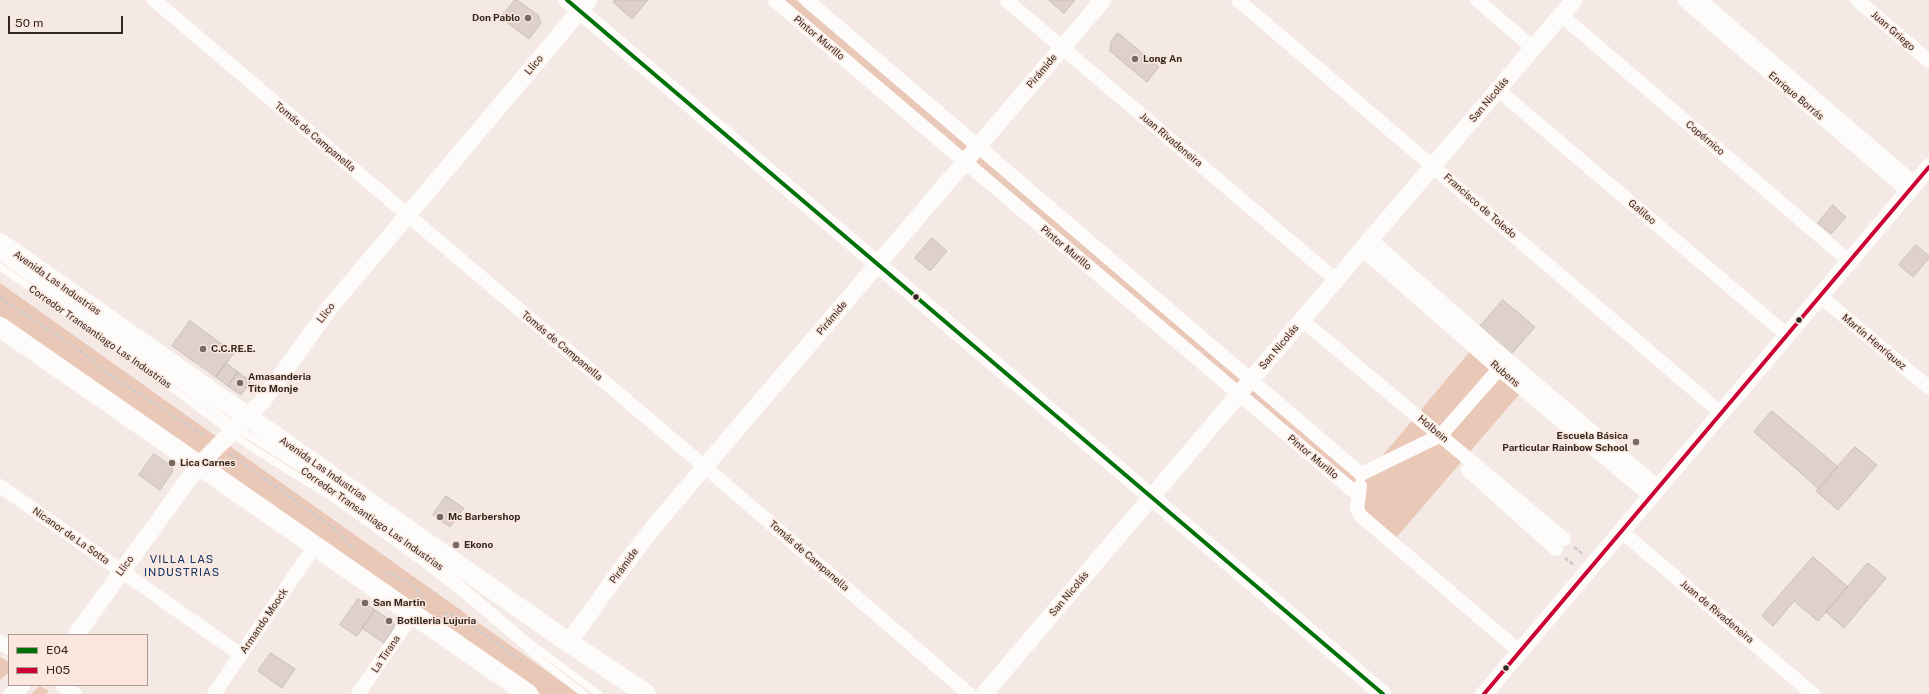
<!DOCTYPE html>
<html>
<head>
<meta charset="utf-8">
<style>
	body { margin:0 }
	#map { position:relative; width:1929px; height:694px; overflow:hidden; background:#f4e9e4; font-family:"Public Sans",sans-serif }
	canvas { display:block }
	.legend { position:absolute; left:8px; top:634px; width:140px; height:52px; box-sizing:border-box; background:#fbe7dd; border:1px solid #ab9a91; margin:0; padding:5px 7px; list-style:none; font-size:12px; color:#332620 }
	.legend li { display:flex; align-items:center; gap:8px; height:20px }
	.legend b { width:20px; border:1px solid #ab9a91 }
	.scale { position:absolute; left:8px; top:16px; width:115px; height:18px; box-sizing:border-box; border:2px solid #332620; border-top:0; padding-left:5px; font-size:12px; line-height:14px; white-space:nowrap; color:#332620; -webkit-text-stroke:3px #fbe7dd; paint-order:stroke }
</style>
</head>
<body>
<div id="map">
<canvas width="1929" height="694"></canvas>
<ul class="legend">
<li><b style="height:5px;background:#007106"></b>E04</li>
<li><b style="height:5px;background:#c03"></b>H05</li>
</ul>
<div class="scale">50 m</div>
</div>
<script>
const g = document.querySelector('canvas').getContext('2d');
g.lineJoin = 'round';
function paint(path, color) {
  g.fillStyle = color;
  g.fill(path, 'evenodd');
}
function strokePath(path, color, width, dash) {
  g.strokeStyle = color;
  g.lineWidth = width;
  g.lineCap = dash ? 'butt' : 'round';
  g.setLineDash(dash || []);
  g.stroke(path);
}
function write(font, color, halo, rows, align = 'center') {
  g.font = font + ' "Public Sans",sans-serif';
  g.lineWidth = 3;
  g.setLineDash([]);
  g.textBaseline = 'middle';
  g.strokeStyle = halo;
  g.fillStyle = color;
  for (const [text, x, y, turn = 0] of rows) {
    g.save();
    g.translate(x, y);
    g.rotate((+turn || 0) * Math.PI / 180);
    g.textAlign = isNaN(turn) ? turn : align;
    if (halo) g.strokeText(text, 0, 0);
    g.fillText(text, 0, 0);
    g.restore();
  }
}
const green = new Path2D(`
	M781 0H796L1231 370 1357 475 1355 482H1352Z
	M0 283 579 694H541L179 444 0 316Z
	M1472 349 1492 366 1439 429 1419 412Z
	M1499 372 1522 391 1395 539 1363 510 1364 475 1440 442Z
	M1412 421 1431 437 1377 462Z
	M0 657 9 662V672L0 680Z
	M40 686 49 691 46 694H31Z`);
const building = new Path2D(`
	M515 0H517L538 15 541 23 529 39 501 18Z
	M615 0H648L632 19 613 2Z
	M1049 0H1075L1064 13Z
	M1118 33 1159 67 1147 82 1110 51 1111 42Z
	M1833 205 1846 217 1831 234 1818 223Z
	M932 238 947 251 930 271 915 258Z
	M1916 245 1929 256V258L1913 277 1899 265Z
	M1503 300 1535 327 1508 358 1476 331Z
	M190 321 234 353 216 377 172 346Z
	M226 363 238 372 228 386 216 377Z
	M238 372 251 381 241 395 228 386Z
	M1772 411 1838 467 1819 489 1754 432Z
	M1855 447 1877 465 1838 510 1816 491Z
	M154 454 172 467 173 471 160 490 139 475Z
	M446 496 464 508 450 527 433 515Z
	M1813 557 1848 587 1818 621 1794 601 1773 626 1762 616Z
	M1868 563 1886 578 1844 628 1826 612Z
	M358 599 375 610 357 636 340 625Z
	M375 610 394 623V628L384 643 362 628Z
	M271 653 295 669 282 688 258 671Z`);
const path = new Path2D(`
	M0 298 81 351 104 371 205 436
	M230 454 340 533 355 551
	M1574 547 1583 554
	M1565 558 1574 565
	M385 572C406 580 411 581 424 599
	M444 613 460 617 522 661`);
const service = new Path2D(`
	M0 257 142 356 237 428 338 492
	M0 267 116 346 249 446 334 499 423 563 463 594 543 662 584 694
	M351 502 434 562 529 642 599 694`);
const minor = new Path2D(`
	M154 0 705 467 969 694
	M774 0 1358 495
	M807 0 1361 474
	M1006 0 1336 280
	M1238 0 1721 413
	M1477 0 1533 48
	M1684 0 1908 191
	M1700 0 1915 184
	M1857 0 1929 61
	M1561 15 1849 261
	M1498 90 1787 335
	M1371 240 1508 360 1658 487
	M1362 249 1499 369 1650 496
	M1820 296 1929 388
	M1302 320 1564 539
	M1468 470 1556 549
	M1361 474 1441 435 1499 369
	M0 486 241 655
	M1360 486 1357 509 1361 516 1519 651
	M1621 531 1813 694
	M0 642 9 648
	M62 685 75 694
	M214 694 314 547
	M358 694 413 614`);
const tertiary = new Path2D(`
	M567 0 1383 694
	M76 635 198 466 262 402 331 306 589 0
	M569 642 620 571 656 524 1103 0
	M12 694 22 685
	M984 694 1574 0
	M1484 694 1929 167`);
const secondary = new Path2D(`
	M0 243 555 633 646 694
	M0 327 528 694`);
const bus1 = new Path2D(`
	M567 0 1383 694`);
const bus2 = new Path2D(`
	M1484 694 1929 167`);
const markers = [
	[528,18,4,"#776a65"],
	[1135,59,4,"#776a65"],
	[916,297,3.5,"#332620"],
	[1799,320,3.5,"#332620"],
	[203,349,4,"#776a65"],
	[240,383,4,"#776a65"],
	[1636,442,4,"#776a65"],
	[172,463,4,"#776a65"],
	[440,517,4,"#776a65"],
	[456,545,4,"#776a65"],
	[365,603,4,"#776a65"],
	[389,621,4,"#776a65"],
	[1506,668,3.5,"#332620"]
];
const poiNames = [
	["Don Pablo",520,18,"right"],
	["Long An",1143,59],
	["C.C.RE.E.",211,349],
	["Amasanderia",248,377],
	["Tito Monje",248,389],
	["Escuela Básica",1628,436,"right"],
	["Particular Rainbow School",1628,448,"right"],
	["Lica Carnes",180,463],
	["Mc Barbershop",448,517],
	["Ekono",464,545],
	["San Martin",373,603],
	["Botilleria Lujuria",397,621]
];
const streetNames = [
	["Juan Griego",1893,31,41],
	["Pintor Murillo",819,38,40],
	["Llico",534,65,-50],
	["Pirámide",1042,71,-50],
	["Enrique Borrás",1796,96,40],
	["San Nicolás",1489,100,-50],
	["Tomás de Campanella",315,137,40],
	["Copérnico",1705,138,40],
	["Juan Rivadeneira",1171,140,40],
	["Francisco de Toledo",1480,206,41],
	["Galileo",1642,212,40],
	["Pintor Murillo",1066,248,40],
	["Avenida Las Industrias",57,283,35],
	["Llico",326,313,-52],
	["Pirámide",832,318,-50],
	["Corredor Transantiago Las Industrias",100,337,35],
	["Martín Henríquez",1874,342,40],
	["Tomás de Campanella",562,346,40],
	["San Nicolás",1279,347,-50],
	["Rubens",1505,374,40],
	["Holbein",1433,429,40],
	["Pintor Murillo",1313,457,40],
	["Avenida Las Industrias",323,469,35],
	["Corredor Transantiago Las Industrias",372,519,35],
	["Nicanor de La Sotta",71,536,35],
	["Tomás de Campanella",809,556,41],
	["Llico",125,566,-54],
	["Pirámide",624,566,-54],
	["San Nicolás",1069,594,-50],
	["Juan de Rivadeneira",1717,612,40],
	["Armando Moock",264,621,-56],
	["La Tirana",386,654,-56]
];
const neighbourhoodNames = [
	["VILLA LAS",182,560],
	["INDUSTRIAS",182,573]
];
paint(green, '#eac8b8');
paint(building, '#ded0ca');
strokePath(building, '#c9beb9', 1);
strokePath(path, '#cfcac8', 2.5, [4, 2]);
strokePath(service, '#fdfcfb', 7);
strokePath(minor, '#fdfcfb', 14);
strokePath(tertiary, '#fdfcfb', 17);
strokePath(secondary, '#fdfcfb', 20);
strokePath(bus1, '#007106', 4);
strokePath(bus2, '#c03', 4);
for (const [x, y, r, color] of markers) {
  const dot = new Path2D();
  dot.arc(x, y, r, 0, 2 * Math.PI);
  g.fillStyle = color;
  g.fill(dot);
  strokePath(dot, '#fbe7dd', 1.5);
}
write('bold 10px', '#332620', '#fbe7dd', poiNames, 'left');
write('10px', '#332620', '#fbe7dd', streetNames);
g.letterSpacing = '1px';
write('11px', '#0b3265', '#fbe7dd', neighbourhoodNames);
g.letterSpacing = '0px';
</script>
</body>
</html>
